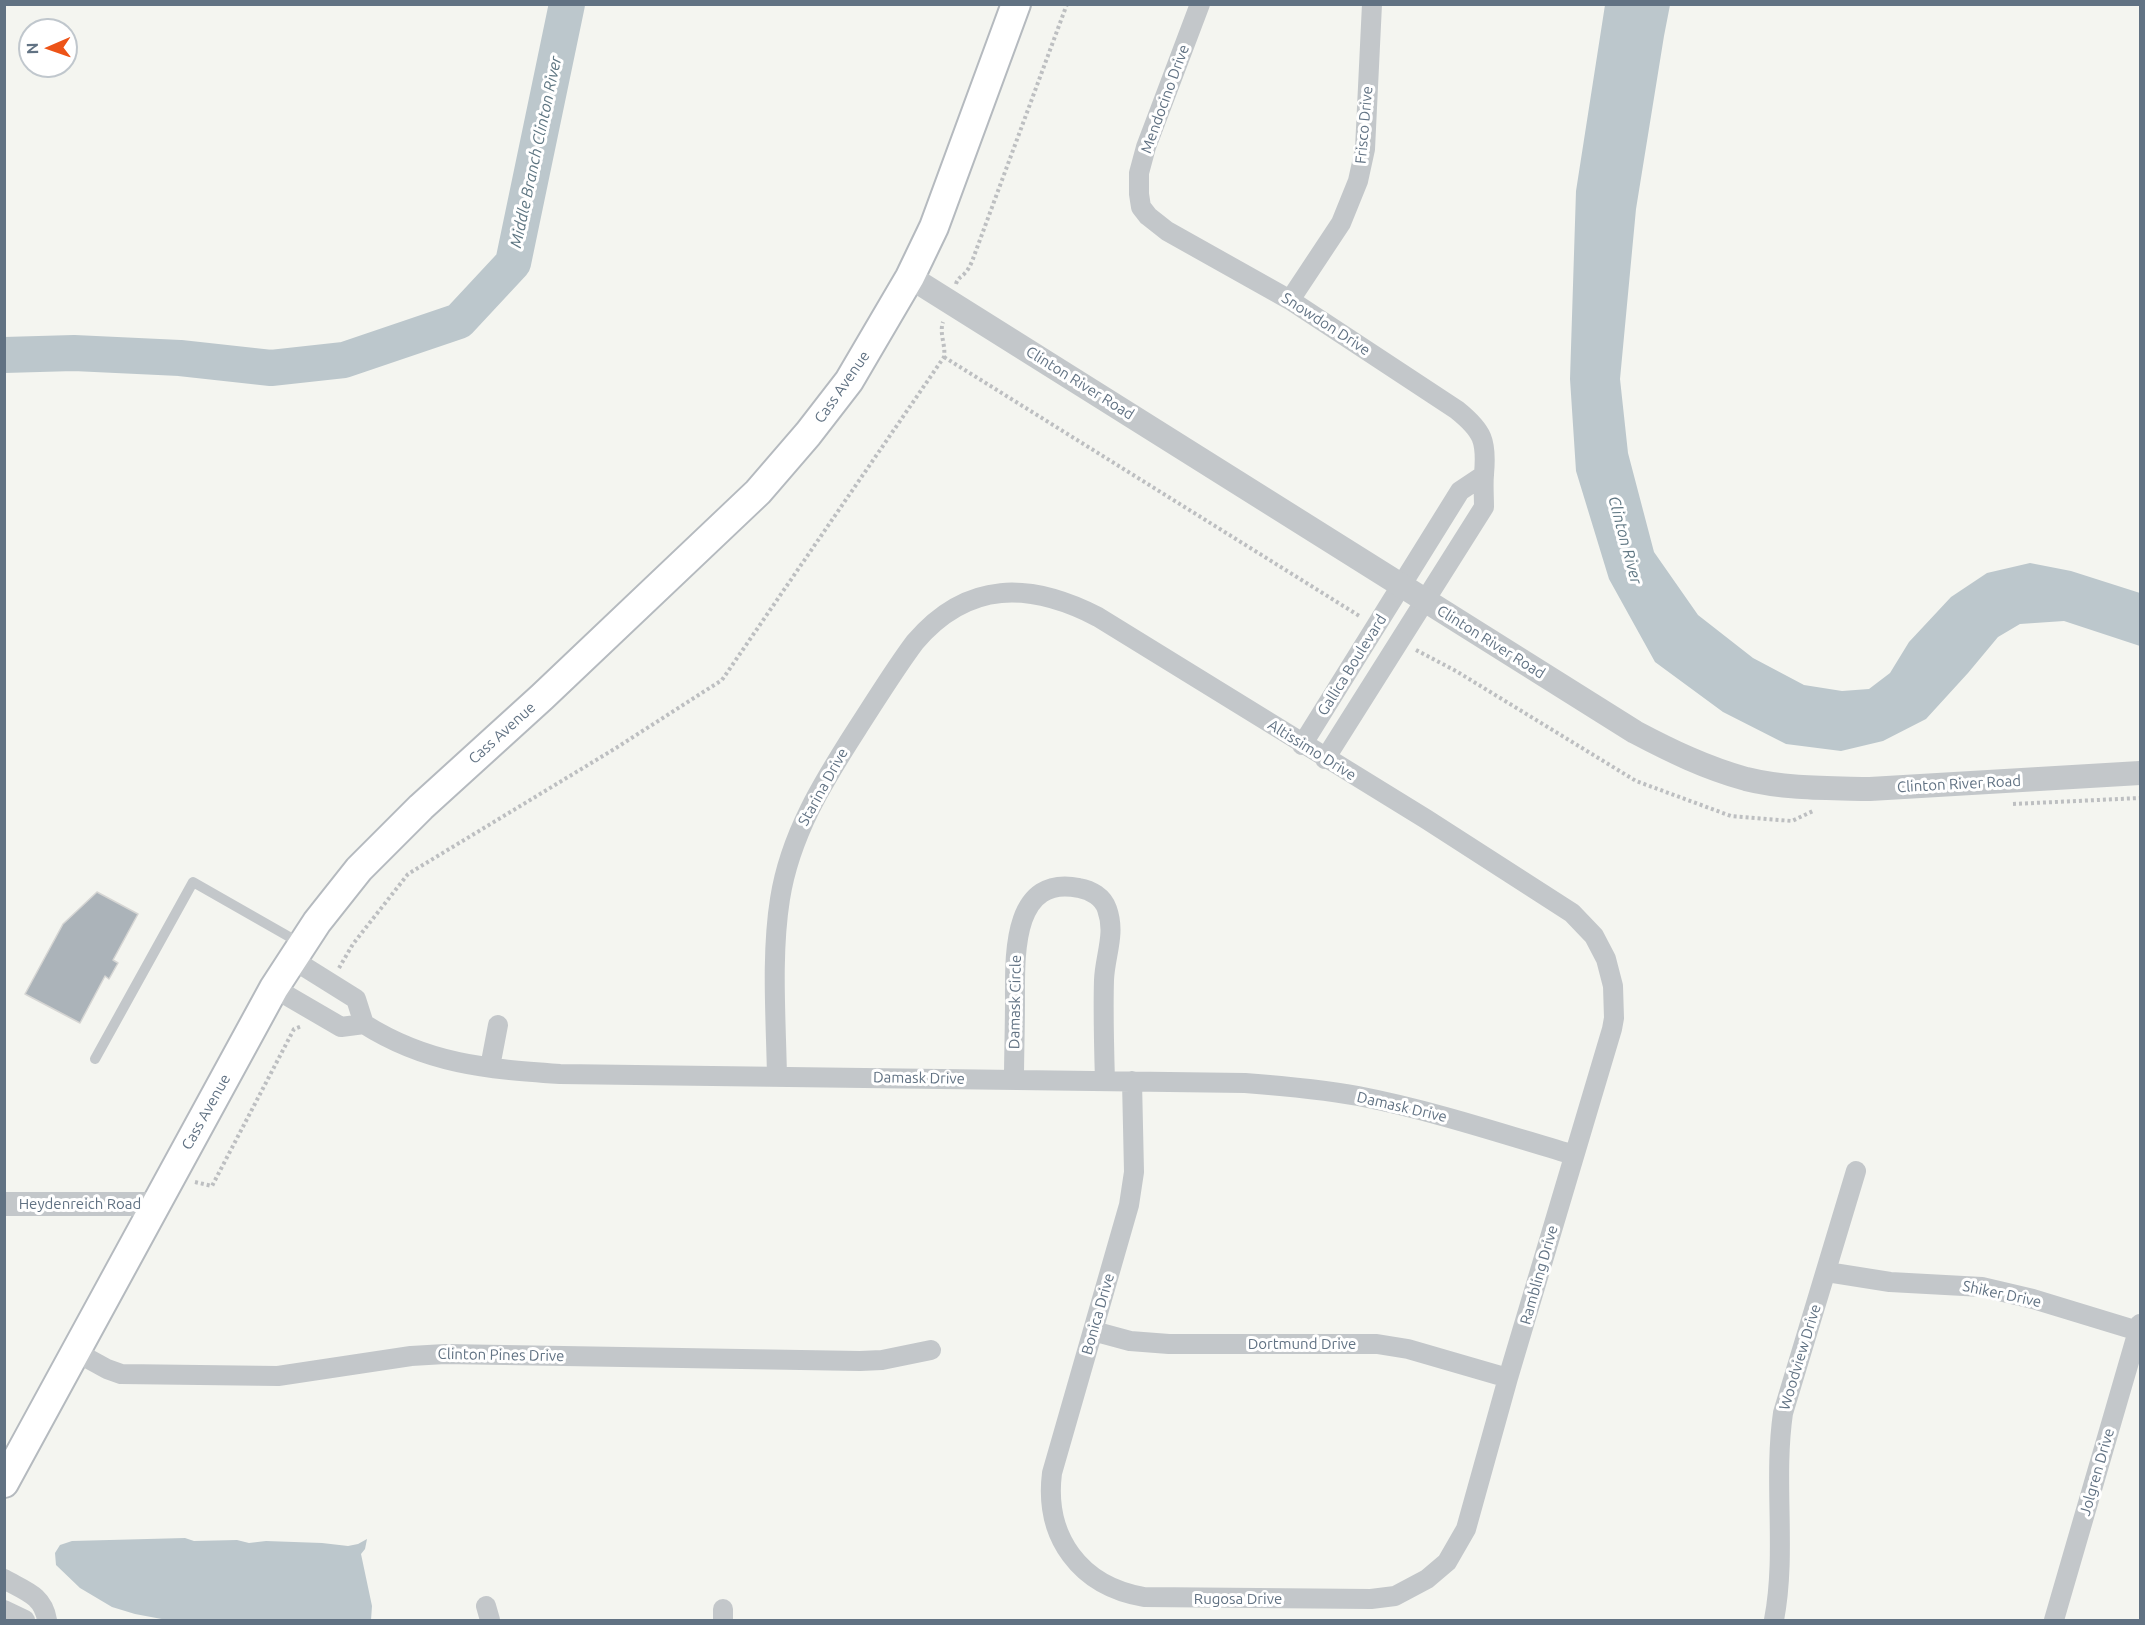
<!DOCTYPE html>
<html>
<head>
<meta charset="utf-8">
<style>
	body { margin:0 }
	#map { position:relative; width:2145px; height:1625px; overflow:hidden; background:#f4f5f0; font-family:Ubuntu,sans-serif }
	canvas { display:block }
	.frame { position:absolute; inset:0; border:6px solid #617283; pointer-events:none }
	.north { position:absolute; left:18px; top:18px; width:60px; height:60px; box-sizing:border-box; background:#fff; border:2px solid #c0c7cd; border-radius:50%; rotate:268deg; font-size:16px; font-weight:700; line-height:24px; text-align:center; color:#617283 }
	.north::after { content:''; display:block; margin:auto; width:21px; height:27px; background:#ed5317; clip-path:polygon(50% 0,100% 100%,50% 72%,0 100%) }
</style>
</head>
<body>
<div id="map">
<canvas width="2145" height="1625"></canvas>
<div class="frame"></div>
<div class="north">N</div>
</div>
<script>
const g = document.querySelector('canvas').getContext('2d');
g.lineJoin = 'round';
function paint(path, color) {
  g.fillStyle = color;
  g.fill(path, 'evenodd');
}
function strokePath(path, color, width, dash) {
  g.strokeStyle = color;
  g.lineWidth = width;
  g.lineCap = dash ? 'butt' : 'round';
  g.setLineDash(dash || []);
  g.stroke(path);
}
function write(font, color, halo, rows, align = 'center') {
  g.font = font + ' Ubuntu,sans-serif';
  g.lineWidth = 6;
  g.setLineDash([]);
  g.textBaseline = 'middle';
  g.strokeStyle = halo;
  g.fillStyle = color;
  for (const [text, x, y, turn = 0] of rows) {
    g.save();
    g.translate(x, y);
    g.rotate((+turn || 0) * Math.PI / 180);
    g.textAlign = isNaN(turn) ? turn : align;
    if (halo) g.strokeText(text, 0, 0);
    g.fillText(text, 0, 0);
    g.restore();
  }
}
const water = new Path2D(`
	M1605 5H1670L1664 36 1636 209 1620 379 1628 453 1654 552 1698 615 1753 658 1804 685 1842 691 1869 689 1890 673 1909 642 1951 597 1987 573 2030 563 2071 571 2140 593V646L2064 621 2020 624 1998 637 1968 673 1926 719 1883 741 1841 751 1786 744 1723 712 1655 662 1609 579 1576 471 1570 379 1576 191Z
	M185 1538 194 1541 237 1540 249 1543 266 1541 322 1543 348 1546 358 1544 367 1539 365 1549 361 1554 372 1606 371 1620H167L135 1614 112 1607 80 1588 56 1565 55 1553 60 1545 72 1541Z`);
const river = new Path2D(`
	M4 355 74 353 180 358 271 368 344 360 459 321 513 263 567 4`);
const building = new Path2D(`
	M97 892 138 914 113 960 118 963 109 979 105 976 80 1023 25 994 63 924Z`);
const path = new Path2D(`
	M956 284C958 277 961 278 965 273 969 269 972 262 974 256L1067 4
	M944 357 1361 617
	M1416 650 1456 671 1636 781 1731 816 1792 821 1813 811
	M2013 804 2140 798
	M339 968 353 944 408 874 616 748 722 680 944 357C946 345 939 334 943 322
	M195 1182 212 1186 294 1029 302 1026`);
const service = new Path2D(`
	M95 1059 193 882 300 943`);
const minor = new Path2D(`
	M1200 4 1146 147 1139 173V194L1141 207 1148 216 1167 231 1290 300 1457 410C1483 431 1487 441 1484 474 1483 485 1484 496 1484 507L1325 759
	M1290 300 1341 223 1358 181 1365 149 1372 4
	M1302 745 1460 491 1484 475
	M292 959 356 999 364 1024
	M274 988 341 1027 364 1024C427 1064 487 1069 560 1074L1245 1083C1283 1086 1321 1089 1358 1096 1431 1110 1503 1134 1574 1155
	M490 1067 498 1025
	M777 1077C776 1020 771 955 780 899 790 835 823 782 857 729 876 700 894 670 915 642 968 580 1030 582 1098 617L1426 819 1572 913 1594 936 1606 959 1613 986 1614 1018 1612 1029 1508 1378 1466 1529 1447 1562 1427 1579 1395 1596 1371 1599 1144 1597C1080 1586 1044 1537 1052 1473L1129 1205 1134 1172 1132 1081
	M1014 1079C1014 1054 1015 1028 1015 1002 1015 958 1011 874 1079 888 1091 890 1103 897 1107 909 1116 934 1105 955 1104 980 1103 1014 1104 1048 1105 1081
	M1827 1272 1890 1282 1982 1287 2033 1299 2138 1331
	M1093 1331 1130 1341 1169 1344H1377L1408 1349 1508 1378
	M76 1352 107 1369 121 1374 278 1376 411 1356 445 1354 860 1361 882 1360 931 1350
	M4 1579C25 1591 43 1595 47 1620
	M486 1606 490 1620
	M4 1610 25 1620
	M723 1620V1609
	M1774 1620C1787 1552 1773 1482 1783 1413L1856 1171
	M2054 1620 2140 1324`);
const tertiary = new Path2D(`
	M910 277 1635 732C1671 751 1706 768 1746 779 1786 789 1829 788 1870 789L2140 773
	M4 1204H156`);
const secondary = new Path2D(`
	M4 1483 274 988 317 922 359 869 421 807 542 697 758 492 808 434 849 381 910 277 934 227 1016 4`);
const streetNames = [
	["Mendocino Drive",1165,99,-70],
	["Frisco Drive",1364,125,-85],
	["Snowdon Drive",1326,324,33],
	["Clinton River Road",1080,383,32],
	["Cass Avenue",842,387,-55],
	["Clinton River Road",1491,642,32],
	["Gallica Boulevard",1352,665,-58],
	["Cass Avenue",502,733,-42],
	["Altissimo Drive",1312,750,32],
	["Clinton River Road",1959,784,-3],
	["Starina Drive",823,787,-61],
	["Damask Circle",1015,1002,-89],
	["Damask Drive",919,1078,1],
	["Damask Drive",1402,1107,13],
	["Cass Avenue",206,1112,-61],
	["Heydenreich Road",80,1204],
	["Rambling Drive",1539,1275,-74],
	["Shiker Drive",2002,1294,12],
	["Bonica Drive",1098,1314,-74],
	["Dortmund Drive",1302,1344],
	["Clinton Pines Drive",501,1355,1],
	["Woodview Drive",1800,1357,-73],
	["Jolgren Drive",2097,1472,-74],
	["Rugosa Drive",1238,1599]
];
const waterNames = [
	["Middle Branch Clinton River",536,152,-78],
	["Clinton River",1625,540,75]
];
paint(water, '#bcc7cc');
strokePath(river, '#bcc7cc', 36);
paint(building, '#abb3b9');
strokePath(building, '#d5d5d3', 1.5);
strokePath(secondary, '#b5babf', 32);
strokePath(path, '#bdbfc1', 4, [3, 3]);
strokePath(service, '#c3c7ca', 10);
strokePath(minor, '#c3c7ca', 20);
strokePath(tertiary, '#c3c7ca', 24);
strokePath(secondary, '#fff', 28);
write('15px', '#617283', '#fff', streetNames);
write('italic 16px', '#5d7581', '#fff', waterNames);
</script>
</body>
</html>
